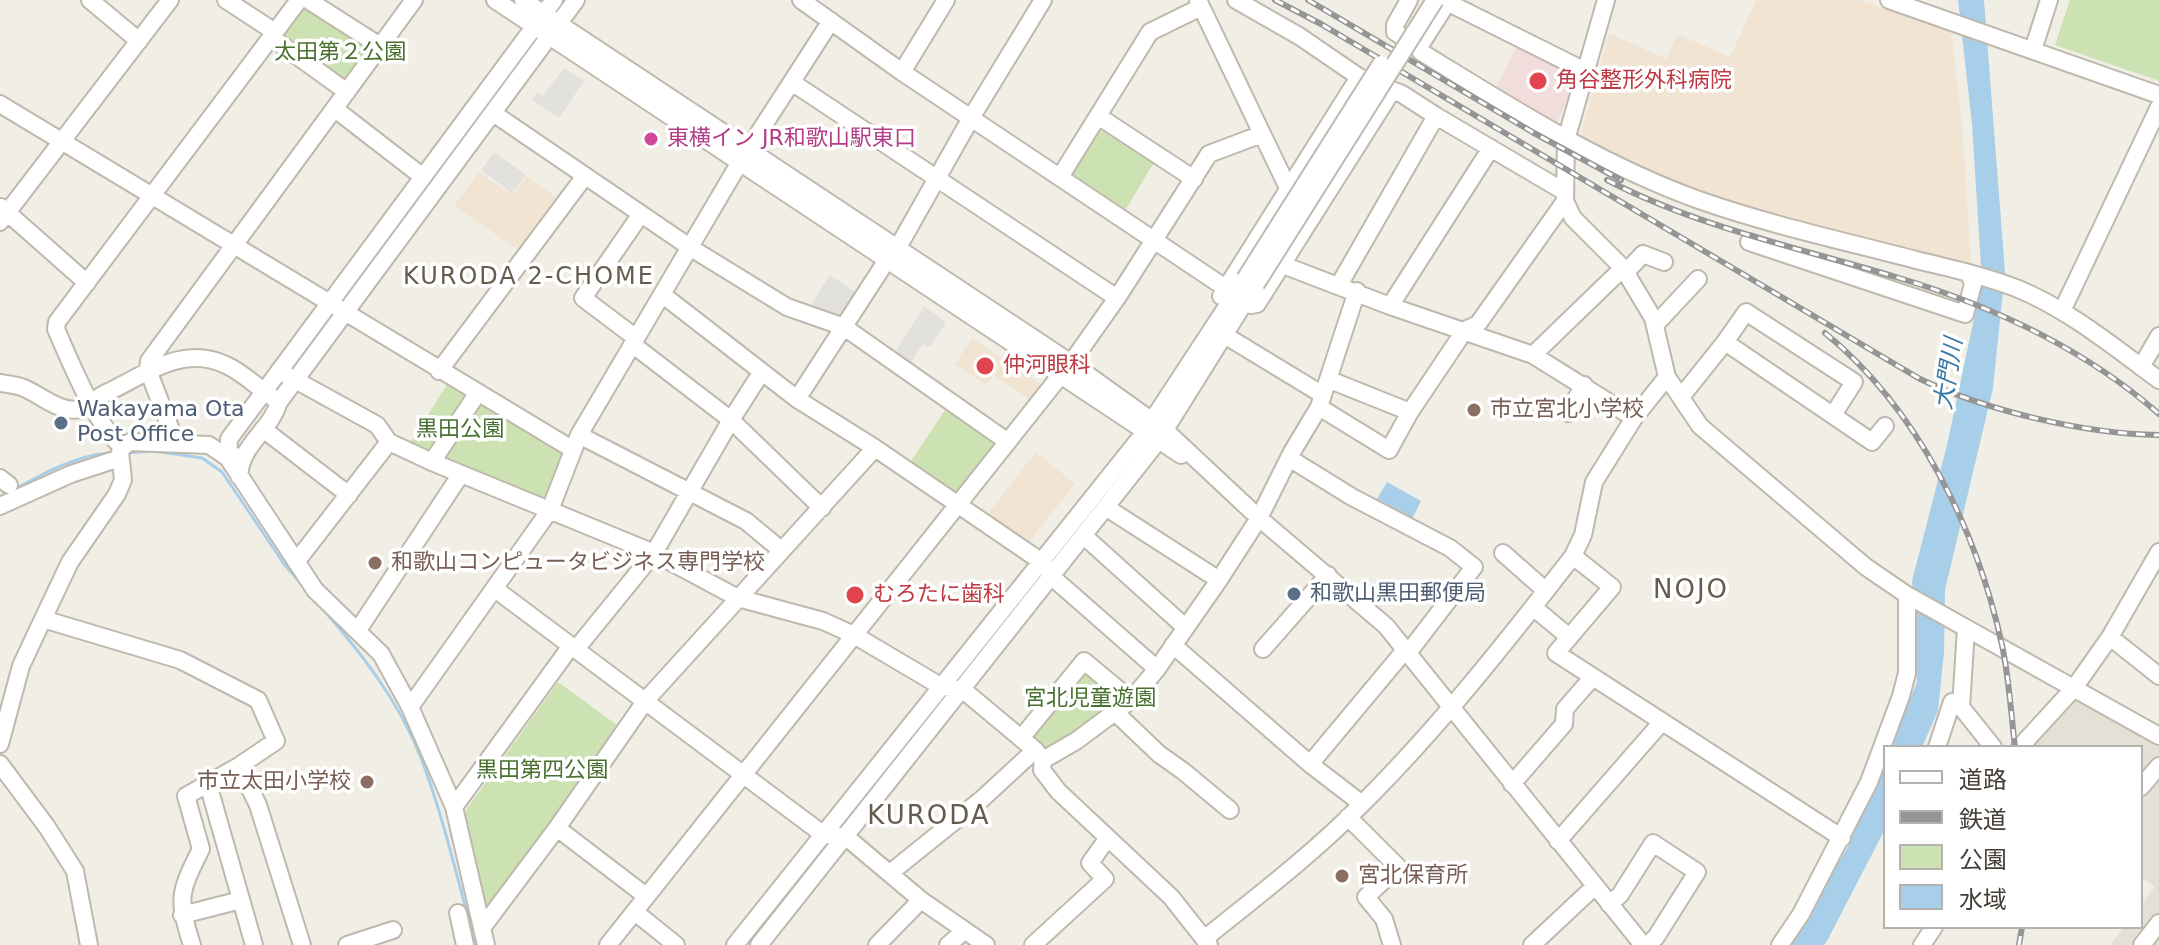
<!DOCTYPE html>
<html>
<head>
<meta charset="utf-8">
<style>
	body { margin:0 }
	#map { position:relative; width:2159px; height:945px; overflow:hidden; background:#f1eee6; font-family:"DejaVu Sans","Noto Sans JP",sans-serif }
	canvas { display:block }
	.legend { position:absolute; left:1883px; top:745px; width:260px; height:184px; box-sizing:border-box; background:#fff; border:2px solid #b4b2af; margin:0; padding:10px 14px; list-style:none; font-size:24px; color:#443e36 }
	.legend li { display:flex; align-items:center; gap:16px; height:40px }
	.legend b { width:40px; border:2px solid #b4b2af }
</style>
</head>
<body>
<div id="map">
<canvas width="2159" height="945"></canvas>
<ul class="legend">
<li><b style="height:10px;background:#fff"></b>道路</li>
<li><b style="height:10px;background:#959595"></b>鉄道</li>
<li><b style="height:22px;background:#cde2b3"></b>公園</li>
<li><b style="height:22px;background:#a8cfe9"></b>水域</li>
</ul>
</div>
<script>
const g = document.querySelector('canvas').getContext('2d');
g.lineJoin = 'round';
function paint(path, color) {
  g.fillStyle = color;
  g.fill(path, 'evenodd');
}
function strokePath(path, color, width, dash) {
  g.strokeStyle = color;
  g.lineWidth = width;
  g.lineCap = dash ? 'butt' : 'round';
  g.setLineDash(dash || []);
  g.stroke(path);
}
function write(font, color, halo, rows, align = 'center') {
  g.font = font + ' "DejaVu Sans","Noto Sans JP",sans-serif';
  g.lineWidth = 7;
  g.setLineDash([]);
  g.textBaseline = 'middle';
  g.strokeStyle = halo;
  g.fillStyle = color;
  for (const [text, x, y, turn = 0] of rows) {
    g.save();
    g.translate(x, y);
    g.rotate((+turn || 0) * Math.PI / 180);
    g.textAlign = isNaN(turn) ? turn : align;
    if (halo) g.strokeText(text, 0, 0);
    g.fillText(text, 0, 0);
    g.restore();
  }
}
const residential = new Path2D(`
	M2077 697 2159 744V945H2110L2124 927H2141V905L2155 887 2141 876V747H2029Z`);
const commercial = new Path2D(`
	M1756 0H1859L1925 23 1926 20 1951 29 1962 123 1971 265 1829 231 1703 195 1640 168 1589 142 1581 132 1609 33 1666 59 1677 34 1730 57Z
	M479 172 512 195 527 176 558 199 520 251 454 206Z
	M972 338 1004 359 986 385 955 364Z
	M1005 360 1043 386 1032 401 994 376Z
	M1036 452 1075 484 1028 543 986 516Z`);
const medical = new Path2D(`
	M1520 39 1580 73 1556 125 1495 89Z`);
const green = new Path2D(`
	M2070 0H2159V81L2055 45Z
	M303 1 373 47 346 87 276 36Z
	M1098 127 1155 161 1124 212 1069 175Z
	M448 383 567 450 548 502 408 446Z
	M947 407 994 440 995 445 958 491 952 492 909 464Z
	M1083 668 1124 696 1048 753 1032 738V733Z
	M558 682 621 728 485 917 463 814Z`);
const parking = new Path2D(`
	M563 69H566L584 81 559 118 532 100 537 92 543 95Z
	M494 152 526 175 512 193 481 170Z
	M830 275 858 294 841 320 807 310Z
	M924 306 946 322 930 347 923 344 909 365 894 354Z`);
const water = new Path2D(`
	M1958 0H1984L2005 272 1993 388 1945 590 1944 652 1938 711 1922 747H1890L1917 682 1912 581 1947 445 1982 281 1972 124Z
	M1387 482 1421 501 1412 519 1377 499Z
	M1885 759V829L1827 941 1824 945H1788L1849 845Z`);
const stream = new Path2D(`
	M126 453 154 451 202 458 222 472 284 564 305 588
	M3 496C35 478 74 455 110 453
	M320 606C360 651 399 701 421 758 444 818 458 883 476 945`);
const minor = new Path2D(`
	M90 0 139 41
	M226 0 275 32
	M308 0 380 46
	M495 0 1181 455
	M523 0 1071 363 1166 431 1259 518 1386 626 1643 945
	M801 0 902 72 1251 305 1257 304 1392 91
	M1198 0 1289 190
	M1236 0 1299 36 1359 77 1402 94 1436 116 1565 192
	M1409 0 1395 25V32L1419 47 1421 52C1511 107 1599 164 1699 200 1770 225 1844 241 1916 260 1950 268 1984 276 2016 288 2068 309 2114 347 2159 380
	M1443 0 1585 71
	M1606 0 1566 140 1565 201 1573 218 1623 268 1653 318 1667 377 1700 426 1866 567 1907 595 2159 736
	M1889 0 2159 95
	M271 37 347 92
	M1419 47 1449 0
	M2033 50 2049 0
	M902 72 946 0
	M793 83 1117 298
	M0 104 572 449
	M335 109 423 177
	M493 113 691 248 787 307 844 327 1008 442
	M1098 116 1194 179
	M1060 177 1150 32 1201 7
	M1 207 87 283
	M0 222 170 0
	M1749 242 1965 314 1973 284 1969 273
	M1283 265 1390 306 1533 355 1634 418
	M1625 273 1643 254 1664 262
	M1339 285 1436 116
	M663 295 797 399 875 448 1042 562 1052 577 1157 669
	M1221 296 1359 77
	M1390 306 1491 148
	M2062 311 2159 107
	M1655 325 1698 279
	M1226 336 1323 395
	M636 338 583 298 641 214
	M1725 342 1746 312 1854 382 1833 415
	M632 344 731 420 822 508
	M1533 355 1623 268
	M1071 363 1117 298 1209 154 1262 134
	M2141 367 2159 336
	M279 371 377 425 389 442 432 462 654 553 738 598 823 621 854 635 942 687 962 689 1035 750 1043 760 1042 770 1058 791 1171 897 1209 945
	M439 371 585 176
	M1330 380 1410 412
	M0 383C8 384 17 385 24 388 41 395 61 414 81 409 92 407 96 397 106 393 145 375 182 344 226 365 242 372 257 387 272 397
	M1681 397 1725 342 1872 442 1885 426
	M797 399 887 260 897 249 971 118 1043 0
	M1319 407 1389 450 1410 412 1465 330 1478 324 1565 201
	M1568 413 1584 385
	M263 429 349 495
	M579 435 746 521 781 550
	M176 443 148 370 149 361 414 0
	M123 447 130 442 209 445 228 458 315 590 381 654 410 707 454 807 486 945
	M123 447C98 430 69 359 56 329L57 322 299 0
	M234 455 228 458 229 439 554 0
	M1289 458 1352 497 1450 548 1474 567 1408 653
	M432 462 477 394
	M239 476C242 442 270 432 279 402L576 0
	M0 478 9 485
	M0 506 71 474 120 458
	M1107 508 1219 580
	M1084 536 1185 627
	M1503 553 1546 591
	M1573 556 1612 587 1556 653 1842 838
	M296 562 389 442
	M495 589 824 835 845 836 921 900 986 945
	M1533 607 1569 637
	M43 619 180 660 258 700 276 741 239 766 258 805 302 945
	M1966 628 1961 707 1993 747
	M358 630 461 474
	M2110 637 2159 676
	M1173 645 1310 764 1362 804
	M576 649 654 553 731 420 761 373
	M1263 649 1328 575
	M410 707 550 510 579 435 740 162 831 21
	M1116 713 1159 754 1183 771 1230 810
	M1022 737 1084 661 1131 700
	M0 744 21 666 43 619 70 562 117 494 123 480 120 452 123 447
	M1937 747 1952 702 1961 707
	M2020 747 2074 688 2110 637 2159 552
	M1043 760 1076 741 1131 700 1157 669 1219 580 1259 518 1292 452 1319 407 1357 291
	M0 764 47 827 75 871 89 945
	M1310 764 1406 649
	M208 784 254 945
	M1512 784 1564 724 1565 709 1592 678
	M2141 787 2159 766
	M454 807 571 646
	M1348 817 1398 867 1366 897 1384 919 1392 945
	M557 828 646 896
	M1558 841 1661 723
	M890 873 982 799 1035 750
	M1609 904 1620 895 1653 843 1697 872 1656 937 1648 945
	M635 912 676 945
	M458 913 465 945
	M182 915 241 900
	M482 928 557 828 646 700 875 448
	M1204 939C1259 895 1314 853 1363 803 1440 726 1507 641 1573 556L1583 535 1594 482 1634 418 1667 377
	M192 945C177 898 179 893 201 849L186 796 239 766
	M347 945 393 930
	M608 945 1060 376
	M735 945 1144 433 1245 279
	M759 945 1158 441 1256 284
	M877 945 921 900
	M948 945 964 931
	M1033 945 1105 879 1090 863 1107 839
	M1532 945 1594 887
	M1780 945 1801 914 1869 782 1901 696 1907 673V595
	M1922 945 1934 927
	M2142 945 2159 923`);
const rail = new Path2D(`
	M1275 0 1321 24 1920 379C1987 411 2085 434 2159 435
	M1308 0 1534 133 1621 180
	M1607 180C1698 227 1799 248 1896 277 1990 305 2085 349 2159 414
	M1825 333C1918 409 1977 530 2002 645 2009 678 2011 713 2015 747
	M2019 945 2022 927`);
const minorBridge = new Path2D(`
	M1245 279 1381 64
	M1256 284 1435 0`);
const markers = [
	[1538,81,10,"#e0444e"],
	[651,139,8,"#d1479c"],
	[985,366,10,"#e0444e"],
	[1474,410,8,"#8d6e63"],
	[61,423,8,"#5c6f8a"],
	[375,563,8,"#8d6e63"],
	[1294,594,8,"#5c6f8a"],
	[855,595,10,"#e0444e"],
	[367,782,8,"#8d6e63"],
	[1342,876,8,"#8d6e63"]
];
const parkNames = [
	["太田第２公園",340,53],
	["黒田公園",460,430],
	["宮北児童遊園",1090,699],
	["黒田第四公園",542,771]
];
const healthNames = [
	["角谷整形外科病院",1556,81],
	["仲河眼科",1003,366],
	["むろたに歯科",873,595]
];
const hotelNames = [
	["東横イン JR和歌山駅東口",667,139]
];
const serviceNames = [
	["Wakayama Ota",77,410],
	["Post Office",77,435],
	["和歌山黒田郵便局",1310,594]
];
const educationNames = [
	["市立宮北小学校",1490,410],
	["和歌山コンピュータビジネス専門学校",391,563],
	["市立太田小学校",351,782,"right"],
	["宮北保育所",1358,876]
];
const neighbourhoodNames = [
	["KURODA 2-CHOME",529,278]
];
const waterNames = [
	["大門川",1950,374,-81]
];
const quarterNames = [
	["NOJO",1691,591],
	["KURODA",929,817]
];
paint(residential, '#e5e0d5');
paint(commercial, '#f2e4d3');
paint(medical, '#f1dddb');
paint(green, '#cde2b3');
paint(parking, '#e3e1de');
paint(water, '#a8cfe9');
strokePath(stream, '#a8cfe9', 3);
strokePath(minor, '#bfb8ad', 20);
strokePath(minor, '#fff', 16);
strokePath(rail, '#959595', 6);
strokePath(rail, '#fff', 3, [9]);
strokePath(minorBridge, '#bfb8ad', 20, []);
strokePath(minorBridge, '#fff', 16);
for (const [x, y, r, color] of markers) {
  const dot = new Path2D();
  dot.arc(x, y, r, 0, 2 * Math.PI);
  g.fillStyle = color;
  g.fill(dot);
  strokePath(dot, '#fff', 3);
}
write('22px', '#48702f', '#fff', parkNames);
write('22px', '#be3a42', '#fff', healthNames, 'left');
write('22px', '#b23c85', '#fff', hotelNames, 'left');
write('22px', '#4e5e75', '#fff', serviceNames, 'left');
write('22px', '#785e54', '#fff', educationNames, 'left');
g.letterSpacing = '2px';
write('24px', '#655c4e', '#fff', neighbourhoodNames);
g.letterSpacing = '0px';
write('italic 24px', '#3a79a5', '#fff', waterNames);
g.letterSpacing = '2px';
write('26px', '#655c4e', '#fff', quarterNames);
g.letterSpacing = '0px';
</script>
</body>
</html>
